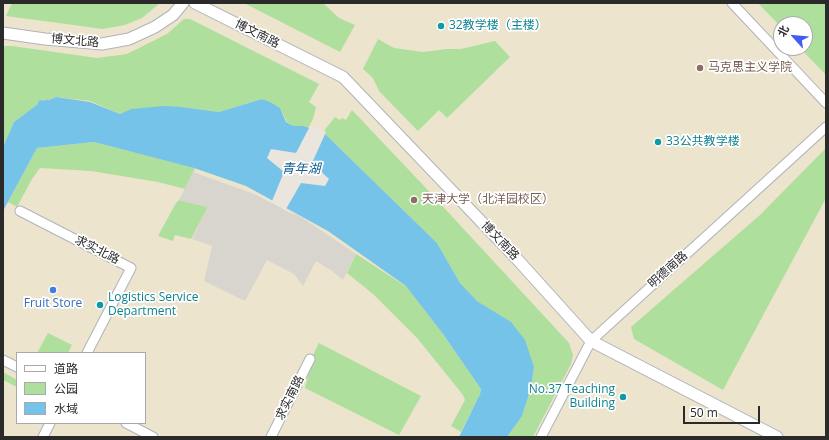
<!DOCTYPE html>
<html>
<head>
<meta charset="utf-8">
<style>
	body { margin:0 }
	#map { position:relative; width:829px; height:440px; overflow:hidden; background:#ebe6dd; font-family:"Open Sans","Noto Sans SC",sans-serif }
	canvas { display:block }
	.frame { position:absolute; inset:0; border:4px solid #2a2a2a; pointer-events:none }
	.legend { position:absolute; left:16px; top:352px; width:130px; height:72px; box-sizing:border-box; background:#fff; border:1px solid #aaa; margin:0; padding:5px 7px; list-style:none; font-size:12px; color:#2a2a2a }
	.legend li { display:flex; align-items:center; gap:8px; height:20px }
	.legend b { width:20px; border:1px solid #aaa }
	.north { position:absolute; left:773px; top:16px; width:40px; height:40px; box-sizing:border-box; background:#fff; border:1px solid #aaa; border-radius:50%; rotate:297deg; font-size:11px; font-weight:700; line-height:16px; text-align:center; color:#2a2a2a }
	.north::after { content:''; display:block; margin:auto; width:14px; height:18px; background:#455cf0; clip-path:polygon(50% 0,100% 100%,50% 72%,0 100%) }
	.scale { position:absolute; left:683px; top:406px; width:77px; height:18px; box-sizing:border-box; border:2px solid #2a2a2a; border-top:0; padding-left:5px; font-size:12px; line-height:14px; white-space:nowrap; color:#2a2a2a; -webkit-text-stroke:3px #fff; paint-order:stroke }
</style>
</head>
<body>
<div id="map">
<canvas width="829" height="440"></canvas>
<div class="frame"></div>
<ul class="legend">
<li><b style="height:5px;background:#fff"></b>道路</li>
<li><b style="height:11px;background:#afdf9c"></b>公园</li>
<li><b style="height:11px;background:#75c3e8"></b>水域</li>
</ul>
<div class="north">北</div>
<div class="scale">50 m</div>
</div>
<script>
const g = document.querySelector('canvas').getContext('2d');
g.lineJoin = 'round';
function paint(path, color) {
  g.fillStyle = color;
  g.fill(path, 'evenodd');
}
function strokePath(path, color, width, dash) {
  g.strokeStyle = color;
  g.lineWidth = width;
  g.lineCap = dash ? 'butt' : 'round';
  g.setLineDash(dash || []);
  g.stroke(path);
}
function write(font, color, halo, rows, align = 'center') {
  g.font = font + ' "Open Sans","Noto Sans SC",sans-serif';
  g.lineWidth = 3.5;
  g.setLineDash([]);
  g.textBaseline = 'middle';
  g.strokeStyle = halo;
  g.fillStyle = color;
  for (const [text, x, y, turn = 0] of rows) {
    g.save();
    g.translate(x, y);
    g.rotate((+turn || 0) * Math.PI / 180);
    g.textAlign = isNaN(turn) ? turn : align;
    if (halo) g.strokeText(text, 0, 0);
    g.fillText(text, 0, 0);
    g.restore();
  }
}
const education = new Path2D(`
	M3 3H826V437H3ZM781 24H805V48H781ZM17 353H145V423H17Z`);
const green = new Path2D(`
	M12 3H160L142 18 125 25 103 29 6 16Z
	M244 3H323L339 18 355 25 340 52Z
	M758 3H826V75L800 48H805V24H781V27Z
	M184 19H190L319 84 309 102 316 107 313 119 308 128 303 126H293L287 122 280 108 262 99 219 112 181 107 131 109 120 114 90 101 56 97 49 100H45L44 101 38 102V104L14 122 3 147V46H12L97 58 127 54 167 34Z
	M378 39 394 48 423 52 447 49H461L495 41 510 57 447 118 439 110 418 131 379 91 373 78 363 69Z
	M352 110 423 185 569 343 573 355 571 364 533 437H507L522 416 531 388 534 367 510 322 477 301 460 283 437 243 323 132 335 117 340 120 342 118 346 120Z
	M94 142 195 168 185 189 158 182 91 171 40 168 32 179 17 207 8 202 37 148Z
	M826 148V198L723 390 634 339 631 327 760 215Z
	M179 200 208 207 191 239 175 235 173 241 158 236 176 203Z
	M356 254 407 287 443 334 481 389 480 394 461 432 451 426 465 400 463 395 418 339 373 294 347 273Z
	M48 333 72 345 68 353H37Z
	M319 343 421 396 399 435 305 388 313 355Z
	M3 372 17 380V387L3 380Z`);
const plaza = new Path2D(`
	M193 172 254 194 301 217 356 254 343 280 332 271 316 261 303 286 294 274 267 260 245 301 204 281 212 246 192 239 208 207 179 200Z`);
const water = new Path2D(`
	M56 97 90 102 120 114 131 109 164 106 181 107 219 112 262 99 270 102 280 108 286 122 293 126H303L323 132 437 243 460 283 477 301 511 322 525 340 534 367 531 388 522 416 507 437H459L480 394 481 389 443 334 406 286 328 231 246 186 194 168 94 142 37 148 3 211V147L14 122 38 104V102L40 100 44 101 45 100H49Z`);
const pier = new Path2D(`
	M310 126 324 130 326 132 312 163 329 179 325 186 301 183 286 209 296 216 259 196V195L272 201 284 172 267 158 271 149 296 153Z`);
const minor = new Path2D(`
	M732 3 826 103
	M20 211 131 268 87 353
	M3 360 17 367
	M126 423 153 437
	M43 437 50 423
	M271 437 310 359
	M541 437 591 341 826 127`);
const tertiary = new Path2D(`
	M195 3 343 77 517 259 591 341 777 437
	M3 33 45 39 102 44 129 39 155 27 173 15 183 3`);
const markers = [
	[441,26,4,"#0f9aa8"],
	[700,68,4,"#8d6e63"],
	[658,142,4,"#0f9aa8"],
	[414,200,4,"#8d6e63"],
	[53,290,4,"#3f7fe0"],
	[100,305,4,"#0f9aa8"],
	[623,397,4,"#0f9aa8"]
];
const cultureNames = [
	["32教学楼（主楼）",449,26],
	["33公共教学楼",666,142],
	["Logistics Service",108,298],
	["Department",108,312],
	["No.37 Teaching",615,390,"right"],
	["Building",615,404,"right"]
];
const streetNames = [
	["博文南路",257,34,27],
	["博文北路",75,41,5],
	["博文南路",500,241,46],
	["求实北路",97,250,27],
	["明德南路",668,270,-42],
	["求实南路",290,398,-63]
];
const educationNames = [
	["马克思主义学院",708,68],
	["天津大学（北洋园校区）",422,200]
];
const shopNames = [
	["Fruit Store",53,304]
];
const waterNames = [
	["青年湖",301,169]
];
paint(education, '#ece4cd');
paint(green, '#afdf9c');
paint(plaza, '#d8d5cf');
paint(water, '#75c3e8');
paint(pier, '#ebe6dd');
strokePath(minor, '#b0b2bd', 11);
strokePath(tertiary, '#b0b2bd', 13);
strokePath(minor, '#fff', 9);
strokePath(tertiary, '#fff', 11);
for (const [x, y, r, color] of markers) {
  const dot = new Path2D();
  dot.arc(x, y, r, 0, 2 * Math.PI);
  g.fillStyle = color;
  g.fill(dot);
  strokePath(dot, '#fff', 1.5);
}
write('12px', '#0d838f', '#fff', cultureNames, 'left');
write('12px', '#2a2a2a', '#fff', streetNames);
write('12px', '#785e54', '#fff', educationNames, 'left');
write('12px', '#366cbe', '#fff', shopNames);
write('italic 13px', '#156193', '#fff', waterNames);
</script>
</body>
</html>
